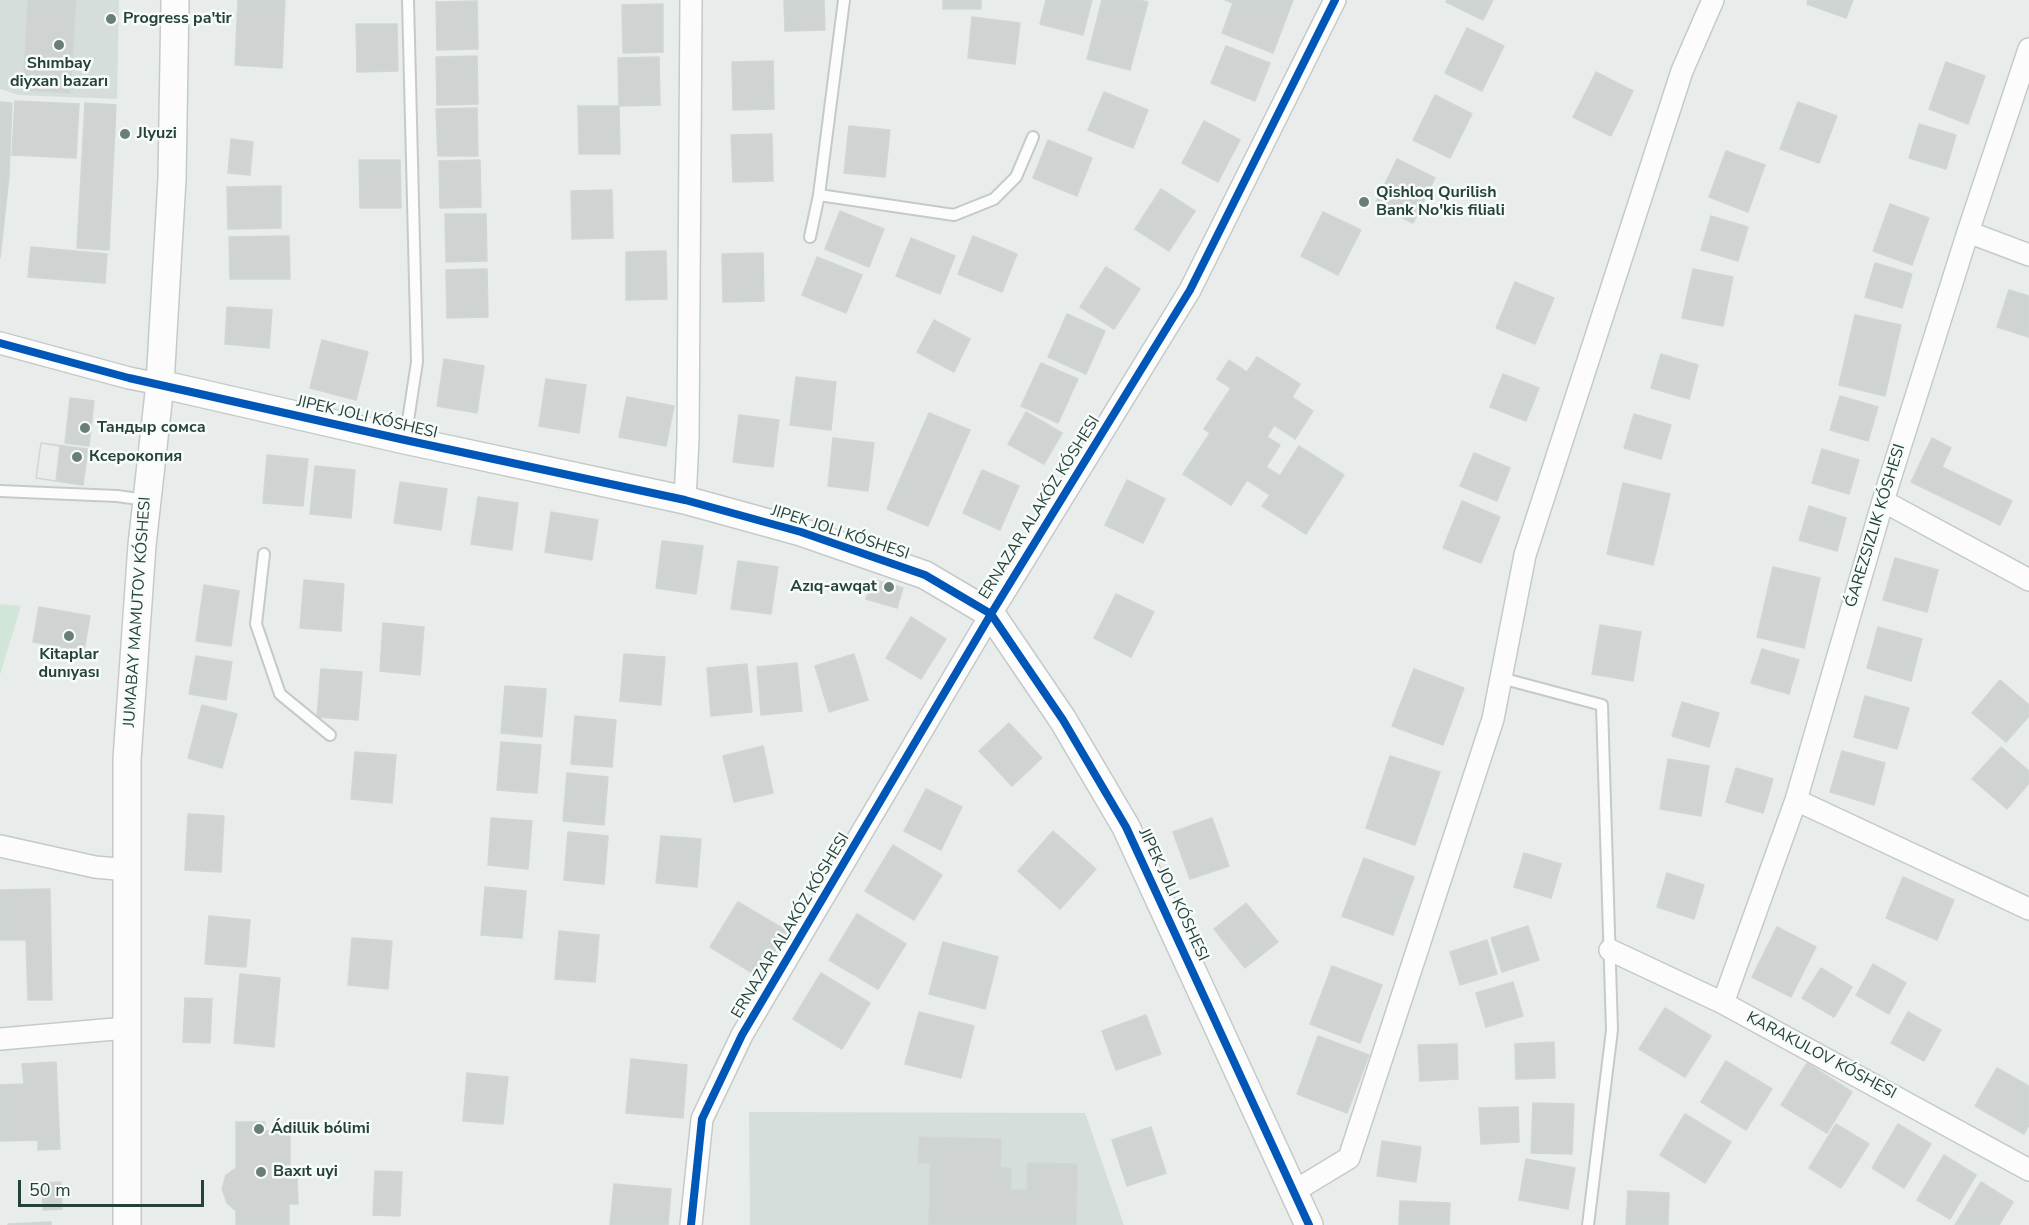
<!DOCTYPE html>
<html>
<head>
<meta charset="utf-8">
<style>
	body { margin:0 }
	#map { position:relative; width:2029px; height:1225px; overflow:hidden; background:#e8edeb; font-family:"Nunito Sans",sans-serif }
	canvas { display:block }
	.scale { position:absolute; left:18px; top:1180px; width:186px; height:27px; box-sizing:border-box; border:3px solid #24423a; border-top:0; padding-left:8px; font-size:18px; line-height:21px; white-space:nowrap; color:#24423a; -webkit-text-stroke:4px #f7fbf9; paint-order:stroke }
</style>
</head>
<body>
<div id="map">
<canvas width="2029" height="1225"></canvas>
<div class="scale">50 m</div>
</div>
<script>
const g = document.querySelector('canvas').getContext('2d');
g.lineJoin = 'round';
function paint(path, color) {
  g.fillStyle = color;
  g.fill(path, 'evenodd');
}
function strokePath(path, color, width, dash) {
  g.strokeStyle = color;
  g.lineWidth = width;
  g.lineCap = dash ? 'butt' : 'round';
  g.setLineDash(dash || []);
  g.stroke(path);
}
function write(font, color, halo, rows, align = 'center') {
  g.font = font + ' "Nunito Sans",sans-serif';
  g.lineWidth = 5;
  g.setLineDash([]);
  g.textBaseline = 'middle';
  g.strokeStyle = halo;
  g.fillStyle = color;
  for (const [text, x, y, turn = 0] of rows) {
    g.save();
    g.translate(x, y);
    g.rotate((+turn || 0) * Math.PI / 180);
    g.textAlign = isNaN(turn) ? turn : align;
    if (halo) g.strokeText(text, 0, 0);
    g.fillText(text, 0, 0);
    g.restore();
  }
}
const built = new Path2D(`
	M0 0H119L117 99 18 95 0 89Z
	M749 1112 1085 1113 1124 1225H750Z`);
const green = new Path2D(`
	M0 604 21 606 0 675Z`);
const building = new Path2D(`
	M28 0H76L70 93 23 90Z
	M238 0H285L282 68 235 65Z
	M784 0H824L825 30 785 31Z
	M943 0H981V9H943Z
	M1046 0H1092L1083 35 1040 24Z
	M1102 0H1139L1148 2 1130 70 1087 59Z
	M1225 0H1293L1273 53 1222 33 1233 3Z
	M1447 0H1493L1483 20 1446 2Z
	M1808 0H1853L1846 18 1807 4Z
	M477 1 478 49 437 50 436 2Z
	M663 4V52L623 53 622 5Z
	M972 17 1020 23 1015 64 968 58Z
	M356 24H397L398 71 357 72Z
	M1467 28 1504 46 1482 91 1445 73Z
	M1226 46 1270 63 1255 101 1211 83Z
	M477 56 478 104 437 105 436 57Z
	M659 57 660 105 619 106 618 58Z
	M773 61 774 109 733 110 732 62Z
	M1946 62 1985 76 1968 124 1929 109Z
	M1596 72 1633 91 1611 136 1573 117Z
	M1104 92 1148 110 1133 148 1088 130Z
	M1435 95 1472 114 1450 158 1413 140Z
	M15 101 79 104 76 158 12 155Z
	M0 102 12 103 9 176 0 258Z
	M1798 102 1837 116 1819 163 1780 149Z
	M85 103 116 105 109 250 77 248Z
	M578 106H619L620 154H579Z
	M477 108 478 156H438L436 109Z
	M1204 121 1240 140 1218 182 1182 163Z
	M1919 124 1956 135 1946 169 1909 158Z
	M849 126 890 130 885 177 844 173Z
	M772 134 773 181 733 182 731 135Z
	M231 139 253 142 250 175 228 173Z
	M1048 140 1092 158 1077 196 1033 178Z
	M1726 151 1765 165 1748 212 1709 197Z
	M1397 159 1435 178 1413 223 1375 204Z
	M359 160H400L401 208H360Z
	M480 160 481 207 440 208 439 161Z
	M281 186V228L228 229 227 187Z
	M1161 189 1195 211 1169 251 1135 229Z
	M612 190 613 238 572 239 571 191Z
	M1890 204 1929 218 1912 265 1873 251Z
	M840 211 884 229 869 267 825 249Z
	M1323 212 1361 230 1338 275 1301 256Z
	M445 214H486L487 261 446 262Z
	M1711 216 1748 227 1738 261 1701 250Z
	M289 236 290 279H230L229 237Z
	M973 236 1017 254 1002 292 958 274Z
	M911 238 955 256 940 294 896 276Z
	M31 247 107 254 105 283 28 277Z
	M666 251 667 299 626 300V252Z
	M763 253 764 301 723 302 722 254Z
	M817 257 862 275 846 313 802 295Z
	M1875 263 1912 274 1902 308 1865 297Z
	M1106 267 1140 289 1114 329 1080 307Z
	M487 269 488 317 447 318 446 270Z
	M1693 269 1733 277 1723 326 1682 318Z
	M1515 282 1554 298 1535 344 1496 328Z
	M2009 290 2029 296V337L1997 327Z
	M227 307 272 310 269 348 225 344Z
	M1067 314 1105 331 1086 374 1048 357Z
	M1855 315 1901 325 1885 396 1839 385Z
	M934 320 970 339 954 372 917 352Z
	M322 340 368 352 356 400 310 388Z
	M1661 354 1698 365 1689 399 1651 388Z
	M1257 357 1300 384 1292 397 1313 411 1295 439 1274 425 1267 437 1280 445 1266 467 1280 476 1299 446 1344 475 1306 534 1262 506 1270 495 1247 480 1231 505 1183 474 1210 433 1204 429 1231 388 1217 379 1229 360 1247 372Z
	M444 359 484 366 477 413 437 406Z
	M1041 363 1078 379 1058 423 1021 406Z
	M1503 374 1539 388 1526 421 1490 407Z
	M796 377 836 382 831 430 790 425Z
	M546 379 586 385 579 433 539 426Z
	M1840 396 1878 407 1868 441 1830 430Z
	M627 397 674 406 666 446 619 437Z
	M70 398 94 401 89 446 65 443Z
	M1026 412 1062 433 1044 464 1008 444Z
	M929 413 970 430 928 526 887 509Z
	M1634 414 1671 425 1661 459 1624 448Z
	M739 415 779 420 773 467 733 462Z
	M833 438 874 443 868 491 828 486Z
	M1932 438 1951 448 1942 467 2012 501 2000 525 1911 482Z
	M41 443 88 449 83 485 36 478Z
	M41 443 60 446 56 481 36 478Z
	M1822 449 1859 460 1849 494 1812 483Z
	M1474 453 1510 468 1497 501 1460 486Z
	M267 455 308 459 303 506 263 503Z
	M315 466 355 470 351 518 310 514Z
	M982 470 1019 486 1000 530 963 513Z
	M1127 480 1165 499 1143 543 1105 525Z
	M400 482 447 489 441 530 394 523Z
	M1623 483 1670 494 1653 565 1607 554Z
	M478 497 518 503 512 550 471 544Z
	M1462 501 1500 517 1481 563 1443 548Z
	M1809 506 1846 518 1837 551 1799 540Z
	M551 512 598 520 592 560 545 552Z
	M662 541 703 546 696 594 656 588Z
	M1895 558 1938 570 1927 612 1883 600Z
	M738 561 778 567 771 614 731 609Z
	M1773 567 1820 578 1804 648 1757 637Z
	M872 579 903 588 897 608 866 599Z
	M304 580 344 584 341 631 300 628Z
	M204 585 239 591 231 646 196 641Z
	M1116 594 1154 612 1131 657 1094 638Z
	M39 607 90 616 84 651 33 642Z
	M911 617 946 639 921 679 886 658Z
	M383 623 424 627 420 675 380 671Z
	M1600 625 1641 632 1633 681 1592 674Z
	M1878 627 1922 639 1911 681 1867 668Z
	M1762 649 1799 660 1789 694 1751 683Z
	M624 654 665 657 661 705 620 701Z
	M854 654 868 700 829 712 815 666Z
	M196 656 232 662 226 700 189 694Z
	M797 663 802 711 761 715 757 667Z
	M747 664 752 712 711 716 707 668Z
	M321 669 362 672 358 720 317 717Z
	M1414 669 1464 688 1443 745 1392 726Z
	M2000 680 2029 705V716L2006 742 1972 713Z
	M505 686 546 689 542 737 501 733Z
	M1865 696 1909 708 1897 749 1854 737Z
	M1682 702 1719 713 1709 747 1672 736Z
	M202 705 237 714 222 768 188 758Z
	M575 716 616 720 612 767 571 764Z
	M1009 723 1042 758 1012 786 979 751Z
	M501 742 541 745 537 793 497 790Z
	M763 746 773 793 734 802 723 756Z
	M2001 747 2029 771V783L2007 809 1972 779Z
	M1842 751 1885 763 1874 805 1830 792Z
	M355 752 396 755 392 803 351 799Z
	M1390 756 1440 772 1415 845 1366 828Z
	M1668 759 1709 766 1701 816 1660 809Z
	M1736 768 1773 779 1763 813 1726 802Z
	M567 773 608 777 604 825 563 821Z
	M926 789 962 807 941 850 904 831Z
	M188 814 224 816 221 872 185 870Z
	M491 818 532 821 528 869 488 865Z
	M1212 818 1229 866 1190 879 1173 832Z
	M1053 831 1096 869 1060 909 1018 871Z
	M568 832 608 836 604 884 564 880Z
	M661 836 701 839 697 887 656 883Z
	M893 845 942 875 914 920 865 891Z
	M1524 853 1561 864 1551 898 1514 887Z
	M1364 858 1414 877 1393 935 1342 916Z
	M1667 873 1704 885 1694 919 1657 907Z
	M1903 877 1954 900 1937 940 1886 918Z
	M485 887 526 891 522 938 481 935Z
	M50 889 52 1000H28L26 940H0V890Z
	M738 902 787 931 759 977 710 947Z
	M1246 903 1278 942 1245 968 1214 929Z
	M857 914 906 944 878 989 829 960Z
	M209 916 250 920 246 967 205 964Z
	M1528 926 1539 960 1502 972 1491 938Z
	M1777 927 1816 947 1791 997 1752 977Z
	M559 931 599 935 595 982 555 979Z
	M352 938 392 941 388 989 348 985Z
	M1487 940 1497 974 1460 985 1450 952Z
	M943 942 998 957 985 1009 929 994Z
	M1873 964 1906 983 1889 1014 1856 995Z
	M1332 966 1382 985 1360 1043 1310 1024Z
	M1821 968 1852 987 1834 1017 1802 998Z
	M821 973 870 1003 842 1049 793 1019Z
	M240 974 280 978 274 1047 234 1043Z
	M1513 982 1523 1016 1486 1027 1476 993Z
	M185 998 212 999 210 1043 183 1042Z
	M1665 1008 1711 1036 1685 1077 1639 1049Z
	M919 1012 974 1026 961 1078 905 1064Z
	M1908 1012 1941 1030 1924 1061 1891 1043Z
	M1146 1015 1161 1054 1116 1070 1102 1031Z
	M1318 1036 1369 1055 1347 1113 1297 1094Z
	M1554 1042 1555 1078 1516 1079 1515 1044Z
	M1457 1044 1458 1079 1420 1081 1418 1045Z
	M631 1059 687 1065 683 1118 626 1113Z
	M1726 1061 1772 1089 1746 1130 1701 1102Z
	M56 1062 60 1149 38 1150V1140L0 1141V1085L24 1084 22 1064Z
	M1807 1063 1852 1092 1827 1133 1781 1105Z
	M1997 1068 2029 1086V1125L2024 1134 1975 1106Z
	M467 1073 508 1077 503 1124 463 1121Z
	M1533 1103 1574 1104 1572 1154 1531 1153Z
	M1518 1107 1519 1142 1481 1144 1479 1108Z
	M1685 1114 1731 1142 1705 1183 1660 1155Z
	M236 1122H265V1131L290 1130V1178L297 1177 298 1204H289V1225H236V1211L227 1203 222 1189 226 1175 236 1168Z
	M1836 1124 1869 1144 1841 1188 1809 1168Z
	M1898 1124 1931 1144 1904 1188 1872 1168Z
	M1151 1127 1166 1173 1127 1186 1112 1140Z
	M919 1137 1001 1139 1000 1168H1011V1190H1027V1163L1077 1164 1076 1225H929L930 1163H918Z
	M1382 1141 1421 1147 1416 1182 1377 1176Z
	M1944 1155 1976 1175 1950 1219 1917 1200Z
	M1526 1159 1575 1168 1568 1209 1519 1200Z
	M375 1171 402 1172 400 1216 373 1215Z
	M61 1182 62 1209 43 1210 42 1183Z
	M1981 1182 2013 1202 1999 1225H1955Z
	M614 1184 671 1189 668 1225H610Z
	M1628 1191 1669 1193 1668 1225H1626Z
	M1400 1201 1450 1203 1449 1225H1399Z
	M51 1222V1225H8V1224Z`);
const service = new Path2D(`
	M819 195 954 215 994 199 1016 177 1033 137
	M810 237 819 195 844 0
	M405 440 417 362 408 0
	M0 491 117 496 146 500
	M264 554 256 624 280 694 330 735
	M1501 678 1602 705 1612 1030 1588 1225`);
const minor = new Path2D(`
	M1968 232 2029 255
	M0 343 129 378 160 384
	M685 500 688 439 691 0
	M1883 501 2029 580
	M1796 800 2029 909
	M0 846 95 867 128 870
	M1610 950 1723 1003 2029 1170
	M1723 1003 1796 800 1883 501 1968 232 2029 49
	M0 1039 126 1028
	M1293 1192 1349 1158 1493 719 1525 555 1682 71 1713 0
	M691 1225 702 1119 742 1035 991 614 1190 290 1335 0`);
const tertiary = new Path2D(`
	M160 384 405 440 685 500 801 532 925 575 991 614 1063 720 1126 827 1309 1225
	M127 1225V759L142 545 160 384 172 179 175 0`);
const cycleway = new Path2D(`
	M0 343 129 378 405 440 685 500 801 532 925 575 991 614 1063 720 1126 827 1309 1225
	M691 1225 702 1119 742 1035 991 614 1190 290 1335 0`);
const markers = [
	[111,19,6,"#697e78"],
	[59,45,6,"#697e78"],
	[125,134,6,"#697e78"],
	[1364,202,6,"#697e78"],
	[85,428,6,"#697e78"],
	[77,457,6,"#697e78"],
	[889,587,6,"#697e78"],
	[69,636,6,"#697e78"],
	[259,1129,6,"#697e78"],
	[261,1172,6,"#697e78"]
];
const poiNames = [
	["Progress pa'tir",123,19],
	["Shımbay",59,64,"center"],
	["diyxan bazarı",59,82,"center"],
	["Jlyuzi",137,134],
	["Qishloq Qurilish",1376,193],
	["Bank No'kis filiali",1376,211],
	["Тандыр сомса",97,428],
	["Ксерокопия",89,457],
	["Azıq-awqat",877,587,"right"],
	["Kitaplar",69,655,"center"],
	["dunıyası",69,673,"center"],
	["Ádillik bólimi",271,1129],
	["Baxıt uyi",273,1172]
];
const streetNames = [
	["JIPEK JOLI KÓSHESI",367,418,13],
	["ERNAZAR ALAKÓZ KÓSHESI",1040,508,-58],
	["ǴAREZSIZLIK KÓSHESI",1876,526,-73],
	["JIPEK JOLI KÓSHESI",840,533,18],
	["JUMABAY MAMUTOV KÓSHESI",138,612,-86],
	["JIPEK JOLI KÓSHESI",1173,895,65],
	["ERNAZAR ALAKÓZ KÓSHESI",791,926,-59],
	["KARAKULOV KÓSHESI",1821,1056,28]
];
paint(built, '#d6dedb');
paint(green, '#d1e6d8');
paint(building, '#cfd4d2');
strokePath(building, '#d1d6d4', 1.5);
strokePath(service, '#c5cac8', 14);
strokePath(minor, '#c5cac8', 24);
strokePath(tertiary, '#c5cac8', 30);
strokePath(service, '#fcfcfc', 10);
strokePath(minor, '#fcfcfc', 21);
strokePath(tertiary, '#fcfcfc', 27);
strokePath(cycleway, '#0057b8', 8);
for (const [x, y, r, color] of markers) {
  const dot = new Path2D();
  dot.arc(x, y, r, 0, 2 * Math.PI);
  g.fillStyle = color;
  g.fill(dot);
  strokePath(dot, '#f7fbf9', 2);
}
write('bold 16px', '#24423a', '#f7fbf9', poiNames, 'left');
write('16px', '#24423a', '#f7fbf9', streetNames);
</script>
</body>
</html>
